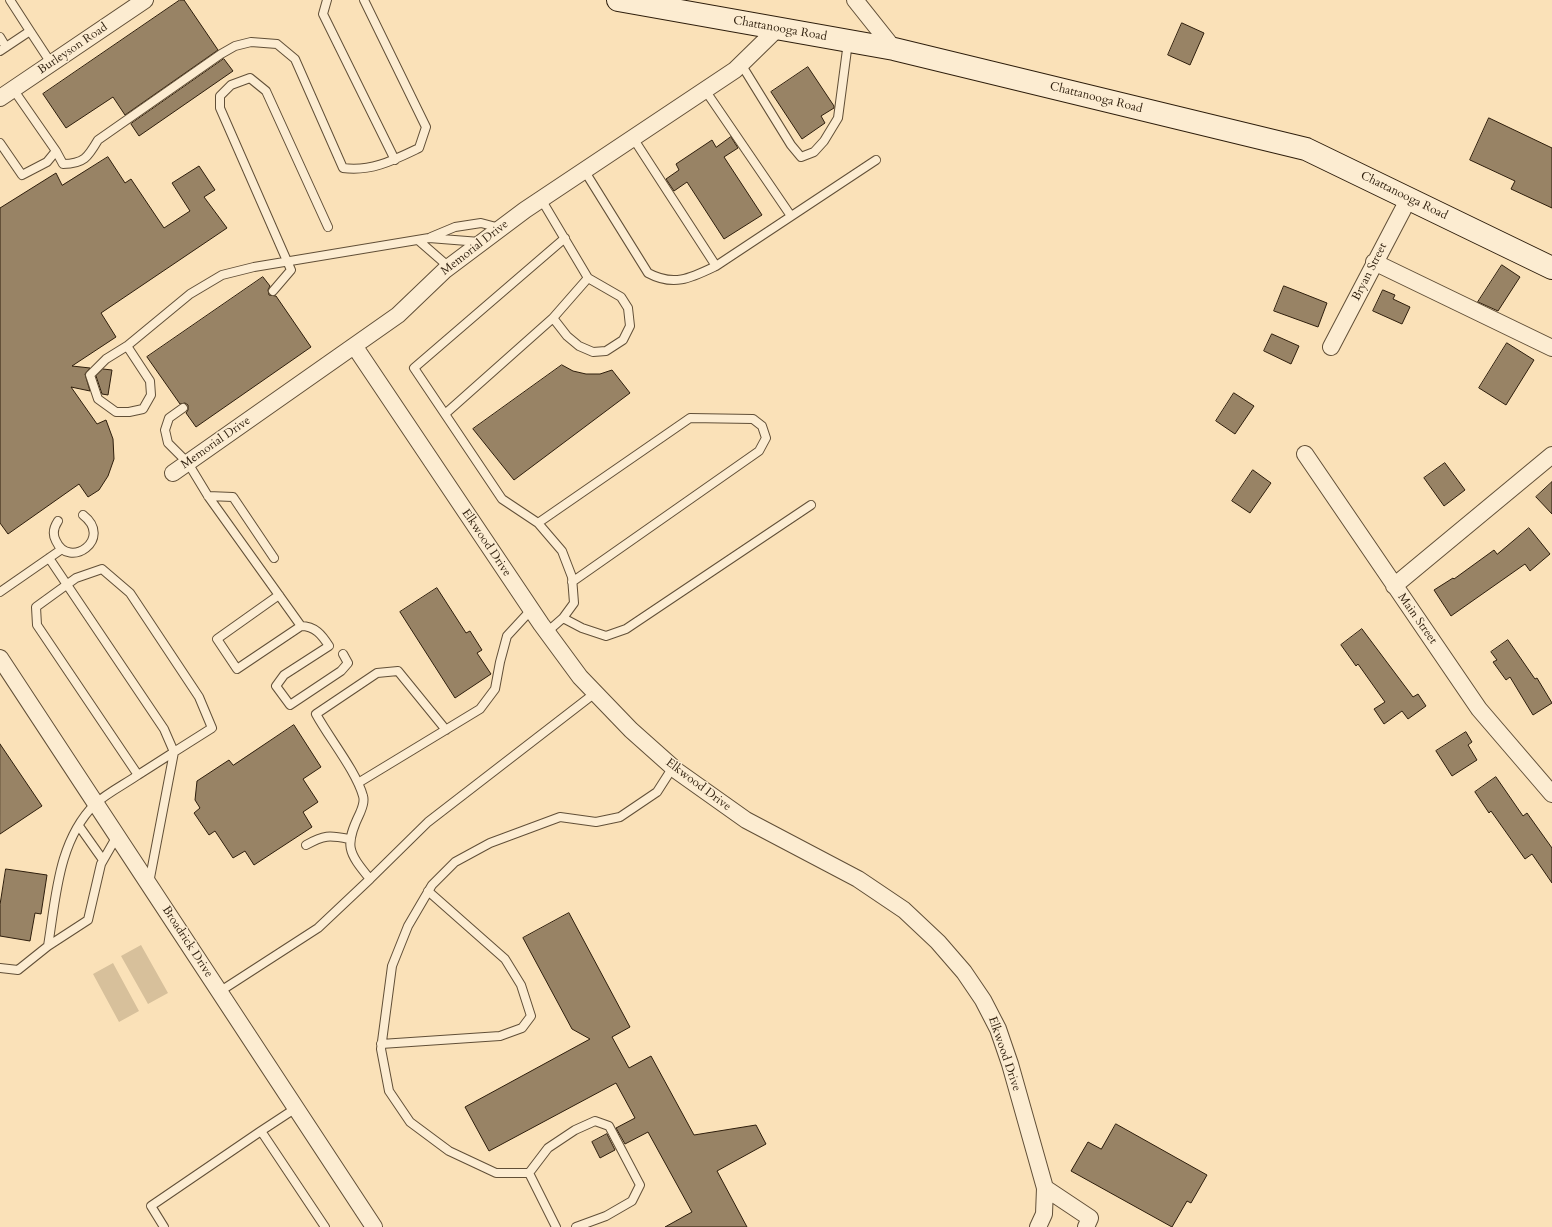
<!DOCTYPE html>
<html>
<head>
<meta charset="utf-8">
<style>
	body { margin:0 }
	canvas { display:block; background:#fae1b8 }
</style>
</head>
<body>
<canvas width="1552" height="1227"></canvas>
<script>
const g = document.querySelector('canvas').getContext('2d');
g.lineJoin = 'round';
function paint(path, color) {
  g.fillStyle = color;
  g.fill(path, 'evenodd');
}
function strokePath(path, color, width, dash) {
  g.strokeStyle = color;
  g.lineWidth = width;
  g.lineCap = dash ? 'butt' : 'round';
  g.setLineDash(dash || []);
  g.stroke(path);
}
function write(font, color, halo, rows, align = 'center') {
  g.font = font + ' Cardo,serif';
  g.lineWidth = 3;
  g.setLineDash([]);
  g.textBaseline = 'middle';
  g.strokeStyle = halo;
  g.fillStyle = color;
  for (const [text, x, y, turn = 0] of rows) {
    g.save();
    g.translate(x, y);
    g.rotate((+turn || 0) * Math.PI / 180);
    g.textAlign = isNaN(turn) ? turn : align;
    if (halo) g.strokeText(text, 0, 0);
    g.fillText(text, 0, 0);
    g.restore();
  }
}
const green = new Path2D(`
	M141 945 168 993 148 1004 121 956Z
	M113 963 139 1011 119 1022 93 974Z`);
const building = new Path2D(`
	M180 0H184L218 50 125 115 113 97 66 128 43 94Z
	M1182 23 1204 33 1190 65 1168 55Z
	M224 59 233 71 139 136 131 124Z
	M808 67 834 106V108L821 116 825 123 802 139 771 92Z
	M1489 118 1552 148V208L1511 189 1515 181 1470 160Z
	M731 137 738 148 724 157 762 215 724 239 687 182 674 191 666 179 679 170 676 164 712 140 716 147Z
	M108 157 125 183 131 179 164 228 190 211 172 183 199 166 215 190 204 197 227 228 101 313 116 337 72 366 90 368 85 374 90 391 71 387 97 424 106 420 113 439 114 459 108 476 99 490 88 497 79 484 8 534 0 523V208L56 173 62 185Z
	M1502 265 1520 277 1498 311 1478 302Z
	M263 277 270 286 268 290 269 295 276 296 311 347 196 427 186 413 188 410V405L185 403 180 404 147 357Z
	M1284 286 1327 303 1318 327 1274 311Z
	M1383 290 1395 295 1393 299 1410 307 1402 324 1373 311Z
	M1272 334 1299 346 1291 364 1264 351Z
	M1507 343 1534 360 1506 405 1479 388Z
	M562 365 573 371 586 374H600L612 370 630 393 514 480 473 429Z
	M103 369 112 370 108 395 102 394 96 376Z
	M1234 393 1254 406 1235 434 1216 421Z
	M1445 463 1465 490 1444 506 1424 478Z
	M1253 470 1271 483 1250 513 1232 501Z
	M1552 482V514L1536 497Z
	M1529 528 1550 554 1530 571 1525 564 1451 616 1434 590 1453 578 1454 579 1494 550 1497 554Z
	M437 588 466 633 470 631 482 650 477 653 491 674 455 698 400 612Z
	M1362 629 1413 697 1418 694 1426 706 1408 719 1402 711 1384 724 1374 709 1385 702 1358 664 1356 666 1341 645Z
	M1508 640 1535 679 1537 678 1552 703 1533 715 1510 677 1506 680 1493 662 1497 660 1491 652Z
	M294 725 321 767 303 779 318 802 303 812 312 827 254 865 245 851 233 858 215 831 209 835 194 813 200 808 195 800 197 781 229 760 233 765Z
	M1466 732 1472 742 1468 745 1477 760 1452 776 1436 751Z
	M0 744 42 806 0 834Z
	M1496 777 1523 816 1527 813 1552 848V883L1532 854 1525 859 1491 811 1489 813 1475 792Z
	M6 869 47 875 41 914 35 913 30 941 0 936V905Z
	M569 913 630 1027 612 1037 629 1068 651 1056 694 1135 756 1125 766 1144 717 1171 747 1227H665L692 1212 648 1132 625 1144 616 1128 635 1118 616 1083 489 1151 465 1107 590 1039 572 1029 523 938Z
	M1116 1124 1207 1175 1191 1203 1187 1201 1172 1227 1071 1171 1088 1142 1101 1149Z
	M607 1134 615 1150 600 1158 592 1142Z`);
const lane = new Path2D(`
	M10 0 30 31
	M327 0 323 14 395 160
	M0 37 6 47
	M0 51 30 31 51 63
	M741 64 791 145 801 157 814 152 824 141 838 118 848 42
	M705 90 791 216
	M633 138 716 266
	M0 143 22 175 47 162 56 151 13 89
	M56 151 63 164C84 164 88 157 98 140L221 54 235 46 251 42 277 44 295 59 343 168C371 172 394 160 419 148L426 127 364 0
	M584 170 648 273C674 287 691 278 716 266L876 160
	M541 199 588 278 621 297 628 308 630 326 623 340 606 351 593 352 579 346 567 336 553 318 588 278
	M431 237 455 227 481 223 500 228
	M418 240 449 267
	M273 291 291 270 220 108V96L231 85 250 78 266 91 328 227
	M127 346 150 381 151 395 143 409 129 412H116L98 399 90 375 106 359 127 346 190 294 222 275 254 267 429 238 480 242
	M183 408 169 418 165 430 168 443 188 463 208 496 301 626
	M445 414 553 318
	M208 496 233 497 274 558
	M58 521C54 527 52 534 56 541 69 570 114 539 83 515
	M538 523 690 418 753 419 762 426 766 438 759 451 572 582
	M49 558 164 729 174 752 138 775 37 625 36 607 76 578 102 569 130 593 199 697 212 728 174 752 149 883
	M0 592 62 549
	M279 595 217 639 237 669 301 626C315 626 322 635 329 646L284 675 276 686 290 705 341 671 348 663 343 654
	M563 618 582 628 606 636 626 629 811 505
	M547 632 563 618 574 603 572 577 562 551 538 523 502 499 414 368 565 238
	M358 783 480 709 495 689 500 662 507 636 531 610
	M79 826 103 860
	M117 836 101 864 88 920 48 946C56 897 58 841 95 804 107 793 125 784 138 775
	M306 845C324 835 329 835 349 839
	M370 879 428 822 595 693
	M0 968 18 970 48 946
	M219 992 318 928 370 879C348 852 344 846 360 813 362 808 365 802 363 796 356 771 329 738 316 714L377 673 398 671 446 730
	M381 1044 500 1036 522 1028 531 1016 521 985 505 959 428 891
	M296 1108 261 1131 325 1227
	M529 1173 548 1148 575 1130 595 1121 609 1126 640 1185 632 1201 606 1216 576 1227
	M164 1227 151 1206 261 1131
	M556 1227 529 1173H496L449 1151 410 1122 389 1091 381 1049 392 966 408 926 432 885 455 862 490 843 560 817 596 822 620 817 657 792 673 767`);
const street = new Path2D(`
	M855 0 894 49
	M0 98 145 0
	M1374 262 1552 348
	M355 347 541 624 580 677 631 730 677 771 746 820 858 879 904 910 938 942 964 972 983 1000 998 1029 1010 1064 1045 1188
	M1331 347 1409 198
	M1305 454 1479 709 1552 794
	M173 473 398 315 445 270 525 210 735 70 778 28
	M1394 586 1552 455
	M0 658 374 1227
	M1038 1227 1044 1214 1045 1188 1090 1218 1086 1227`);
const secondary = new Path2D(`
	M618 0 894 49 1306 149 1552 268`);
const streetNames = [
	["Chattanooga Road",780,29,10],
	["Burleyson Road",73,49,-34],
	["Chattanooga Road",1096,98,14],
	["Chattanooga Road",1404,196,26],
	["Memorial Drive",475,248,-38],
	["Bryan Street",1370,272,-63],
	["Memorial Drive",216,443,-35],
	["Elkwood Drive",486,543,56],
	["Main Street",1417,619,55],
	["Elkwood Drive",698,785,37],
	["Broadrick Drive",187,942,57],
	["Elkwood Drive",1004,1054,71]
];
paint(green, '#d7c09b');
paint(building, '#988365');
strokePath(building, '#2e1e0c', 1);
strokePath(lane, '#614f37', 10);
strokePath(street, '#614f37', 18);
strokePath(secondary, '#2e1e0c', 24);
strokePath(lane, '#fcecd1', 8);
strokePath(street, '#fcecd1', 16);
strokePath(secondary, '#fcecd1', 22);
write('12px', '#2e1e0c', '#fcecd1', streetNames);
</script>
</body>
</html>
